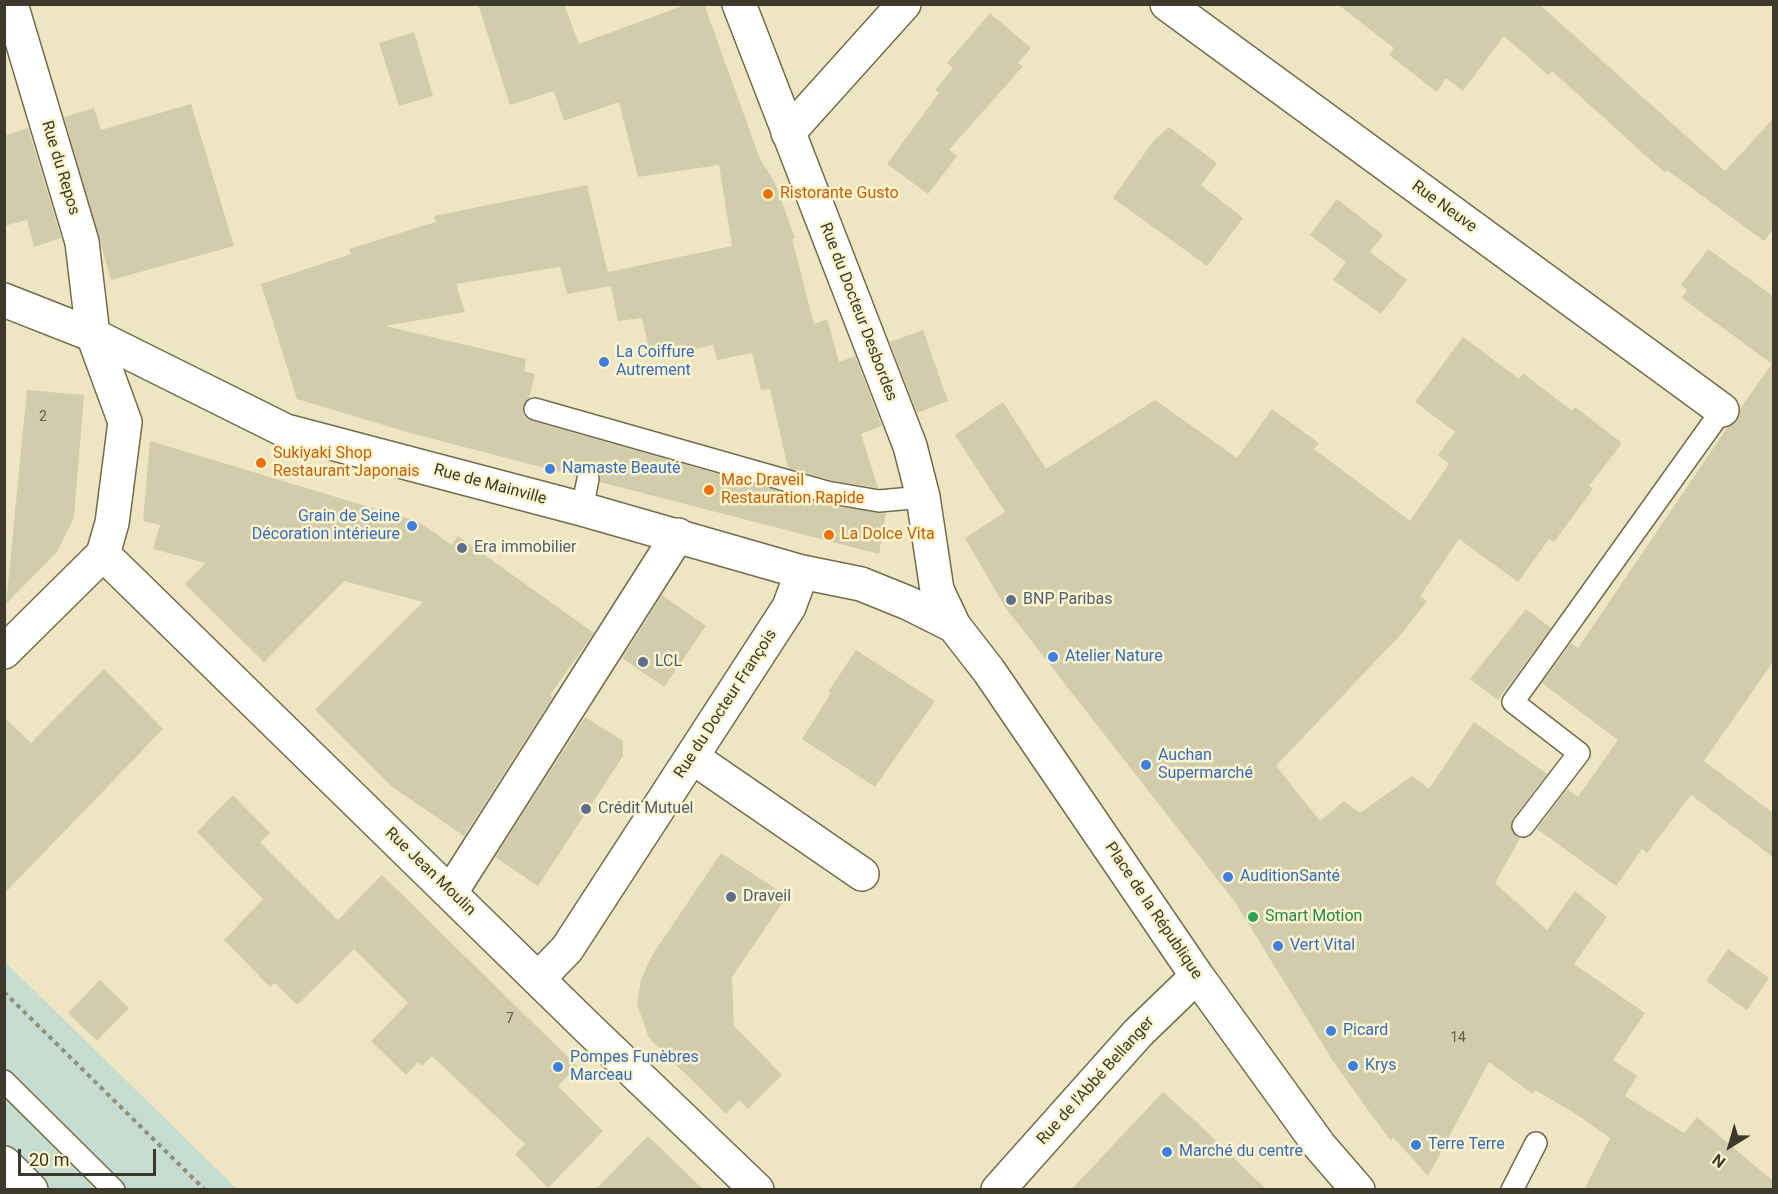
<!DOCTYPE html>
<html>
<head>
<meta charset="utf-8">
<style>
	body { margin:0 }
	#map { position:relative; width:1778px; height:1194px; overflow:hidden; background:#eee6c2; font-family:Roboto,sans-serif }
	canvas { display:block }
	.frame { position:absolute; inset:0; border:6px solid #3d3a2b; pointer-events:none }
	.north { position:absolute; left:1700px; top:1116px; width:60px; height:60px; -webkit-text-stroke:4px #fbf4cf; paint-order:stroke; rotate:217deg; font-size:16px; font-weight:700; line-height:24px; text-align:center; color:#3d3a2b }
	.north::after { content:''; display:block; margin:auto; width:21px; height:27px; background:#3d3a2b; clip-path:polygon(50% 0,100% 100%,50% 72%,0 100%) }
	.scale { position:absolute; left:18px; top:1149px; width:138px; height:27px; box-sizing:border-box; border:3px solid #3d3a2b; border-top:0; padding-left:8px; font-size:18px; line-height:21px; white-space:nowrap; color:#3d3a2b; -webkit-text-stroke:4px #fbf4cf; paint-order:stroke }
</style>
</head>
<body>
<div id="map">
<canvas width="1778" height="1194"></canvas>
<div class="frame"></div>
<div class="north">N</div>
<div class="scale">20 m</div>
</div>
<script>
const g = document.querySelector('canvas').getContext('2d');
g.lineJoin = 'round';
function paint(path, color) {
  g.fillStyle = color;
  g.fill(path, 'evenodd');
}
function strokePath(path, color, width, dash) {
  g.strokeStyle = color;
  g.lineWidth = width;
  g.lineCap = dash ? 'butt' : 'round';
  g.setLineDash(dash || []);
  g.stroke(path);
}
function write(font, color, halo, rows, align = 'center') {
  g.font = font + ' Roboto,sans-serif';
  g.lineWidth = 5;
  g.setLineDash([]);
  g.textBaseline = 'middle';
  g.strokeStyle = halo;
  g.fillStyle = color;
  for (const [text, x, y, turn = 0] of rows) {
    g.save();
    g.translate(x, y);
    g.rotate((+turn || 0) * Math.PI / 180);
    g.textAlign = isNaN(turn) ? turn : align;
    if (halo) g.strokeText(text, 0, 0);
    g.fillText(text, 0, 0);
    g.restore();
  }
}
const green = new Path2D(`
	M4 961 237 1189H45L5 1150Z`);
const building = new Path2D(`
	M478 4H564L579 44 688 4H704L760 159 775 183 795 238 792 239 814 324 827 319 839 362 855 356 882 426 861 434 878 488 830 480 788 468 770 389 761 390 752 353 717 360 713 345 651 358 642 318 618 321 608 272 732 246 719 165 638 177 619 102 564 121 554 91 510 105Z
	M1337 4H1539L1725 171 1773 119V229L1764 241 1667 170 1665 173 1552 71 1548 75 1504 36 1463 91 1446 78 1437 92 1389 55 1394 48Z
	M990 13 1031 48 1018 63 1023 66 949 150 957 156 928 194 887 164 939 93 935 90 953 68 947 63Z
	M414 32 433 96 399 106 379 43Z
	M191 104 234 246 111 280 64 117 94 108 101 130Z
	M1169 127 1217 163 1201 185 1243 218 1207 266 1113 198 1154 140Z
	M28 128 61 238 34 247 27 220 4 226V136Z
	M587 185 611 286 567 294 560 267 456 284 465 312 385 326 526 359 524 371 535 374 529 398 523 405V412L525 417 532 421 824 504 886 513 879 554 600 482V474L591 467H583L576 476 410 433 297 399 261 284 351 254 349 249 436 222 434 216Z
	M1337 199 1383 235 1370 252 1407 280 1381 314 1333 280 1346 262 1310 235Z
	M1708 249 1773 296V662L1704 761 1773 813V857L1691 795 1647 853 1642 849 1616 886 1537 829 1567 789 1578 797 1618 740 1542 683 1571 643 1578 648 1727 428 1737 421 1740 409 1772 364 1682 298 1687 290 1681 285Z
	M923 330 948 401 917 413 890 342Z
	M1463 337 1519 379 1523 373 1572 411 1575 407 1622 443 1589 486 1593 489 1554 542 1549 539 1518 582 1459 539 1420 596 1427 601 1403 632 1276 766 1320 821 1344 801 1360 813 1412 776 1429 789 1474 722 1547 774 1513 819 1511 830 1520 838 1495 883 1547 930 1575 891 1607 917 1574 964 1645 1013 1613 1060 1637 1076 1625 1096 1684 1133 1697 1117 1773 1181V1190H1584L1610 1138 1576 1114 1535 1090 1533 1094 1489 1062 1428 1176 1393 1137 1391 1141 1373 1117 1333 1061 1235 902 1005 607 965 538 1005 512 955 435 1003 402 1046 469 1155 400 1237 458 1272 409 1319 443 1314 449 1410 521 1449 464 1438 455 1455 432 1415 402Z
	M27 390 84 395 74 517 57 552 6 604Z
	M150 441 419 522 452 545 458 536 594 633 550 695 553 697 464 836 391 786 315 710 423 602 344 581 264 662 185 584 206 563 153 549 160 525 143 521Z
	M662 595 706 626 664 687 622 658Z
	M1526 609 1551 628 1498 700 1470 679Z
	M856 650 935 701 875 787 802 739 831 693 828 692Z
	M104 669 163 729 4 894V717L31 743Z
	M585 717 623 741V756L538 886 495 857Z
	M233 795 270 833 260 842 338 920 382 875 577 1066 558 1086 603 1131 548 1188 515 1154 525 1144 432 1056 422 1066 418 1062 406 1075 371 1041 408 1003 354 949 297 1005 275 983 270 987 224 940 263 899 197 832Z
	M721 853 787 896 732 977 734 1026 782 1075 748 1109 739 1100 726 1114 649 1038 637 1004 641 980 651 957Z
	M1728 949 1769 978 1747 1010 1706 981Z
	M100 980 129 1008 97 1041 68 1013Z
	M1163 1092 1189 1115 1267 1190H1071Z
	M648 1136 704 1190H595Z`);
const path = new Path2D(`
	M4 992 205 1190`);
const lane = new Path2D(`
	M535 409 827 492 879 501 923 497
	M582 509 588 479
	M1523 826 1579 753 1513 702 1722 410
	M4 1081 114 1190
	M1512 1190 1536 1143`);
const street = new Path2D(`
	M739 4 910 446 923 497 937 590 954 626 989 671 1197 976 1319 1145 1358 1190
	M1167 4 1722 410
	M788 133 904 4
	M4 300 93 335 286 431 582 509 802 572 861 584 908 603 954 626
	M103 554 588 1028 757 1190
	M4 652 103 554 112 523 125 422 93 335 82 242 11 4
	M692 757 862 874
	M451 892 678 535
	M539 978 567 949 789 607 802 572
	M4 1163 31 1190
	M998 1190 1138 1033 1197 976`);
const markers = [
	[768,194,6,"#e8710a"],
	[604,362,6,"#3f7fe0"],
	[261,463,6,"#e8710a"],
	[550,469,6,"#3f7fe0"],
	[709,490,6,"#e8710a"],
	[412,526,6,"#3f7fe0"],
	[829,535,6,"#e8710a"],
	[462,548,6,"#5c6f8a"],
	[1011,600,6,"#5c6f8a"],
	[1053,657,6,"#3f7fe0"],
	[643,662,6,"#5c6f8a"],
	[1146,765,6,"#3f7fe0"],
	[586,809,6,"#5c6f8a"],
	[1228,877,6,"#3f7fe0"],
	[731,897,6,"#5c6f8a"],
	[1253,917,6,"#2e9e5b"],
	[1278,946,6,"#3f7fe0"],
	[1331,1031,6,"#3f7fe0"],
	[1353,1066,6,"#3f7fe0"],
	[558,1067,6,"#3f7fe0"],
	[1416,1145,6,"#3f7fe0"],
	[1167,1152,6,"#3f7fe0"]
];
const numberNames = [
	["2",43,417],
	["7",510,1019],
	["14",1458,1038]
];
const streetNames = [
	["Rue du Repos",60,168,73],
	["Rue Neuve",1444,207,36],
	["Rue du Docteur Desbordes",858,312,69],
	["Rue de Mainville",490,485,15],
	["Rue du Docteur François",726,704,-57],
	["Rue Jean Moulin",430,872,44],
	["Place de la République",1153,911,56],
	["Rue de l'Abbé Bellanger",1096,1081,-48]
];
const foodNames = [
	["Ristorante Gusto",780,194],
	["Sukiyaki Shop",273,454],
	["Restaurant Japonais",273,472],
	["Mac Draveil",721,481],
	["Restauration Rapide",721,499],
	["La Dolce Vita",841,535]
];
const shopNames = [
	["La Coiffure",616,353],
	["Autrement",616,371],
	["Namaste Beauté",562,469],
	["Grain de Seine",400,517,"right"],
	["Décoration intérieure",400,535,"right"],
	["Atelier Nature",1065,657],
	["Auchan",1158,756],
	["Supermarché",1158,774],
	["AuditionSanté",1240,877],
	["Vert Vital",1290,946],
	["Picard",1343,1031],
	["Pompes Funèbres",570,1058],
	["Marceau",570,1076],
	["Krys",1365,1066],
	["Terre Terre",1428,1145],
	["Marché du centre",1179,1152]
];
const serviceNames = [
	["Era immobilier",474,548],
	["BNP Paribas",1023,600],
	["LCL",655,662],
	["Crédit Mutuel",598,809],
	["Draveil",743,897]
];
const leisureNames = [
	["Smart Motion",1265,917]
];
paint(green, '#c5dcd0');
paint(building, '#d2ccad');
strokePath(lane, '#736c4b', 24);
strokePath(street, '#736c4b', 36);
strokePath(path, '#938e74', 4, [4.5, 4.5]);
strokePath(lane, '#fff', 21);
strokePath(street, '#fff', 33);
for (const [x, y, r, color] of markers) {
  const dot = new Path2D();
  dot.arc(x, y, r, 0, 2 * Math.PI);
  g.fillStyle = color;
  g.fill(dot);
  strokePath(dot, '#fbf4cf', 2);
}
write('14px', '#625e4c', null, numberNames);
write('16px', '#3d3a2b', '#fbf4cf', streetNames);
write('16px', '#c56008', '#fbf4cf', foodNames, 'left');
write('16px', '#366cbe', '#fbf4cf', shopNames, 'left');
write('16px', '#4e5e75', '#fbf4cf', serviceNames, 'left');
write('16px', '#27864d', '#fbf4cf', leisureNames, 'left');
</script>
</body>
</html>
